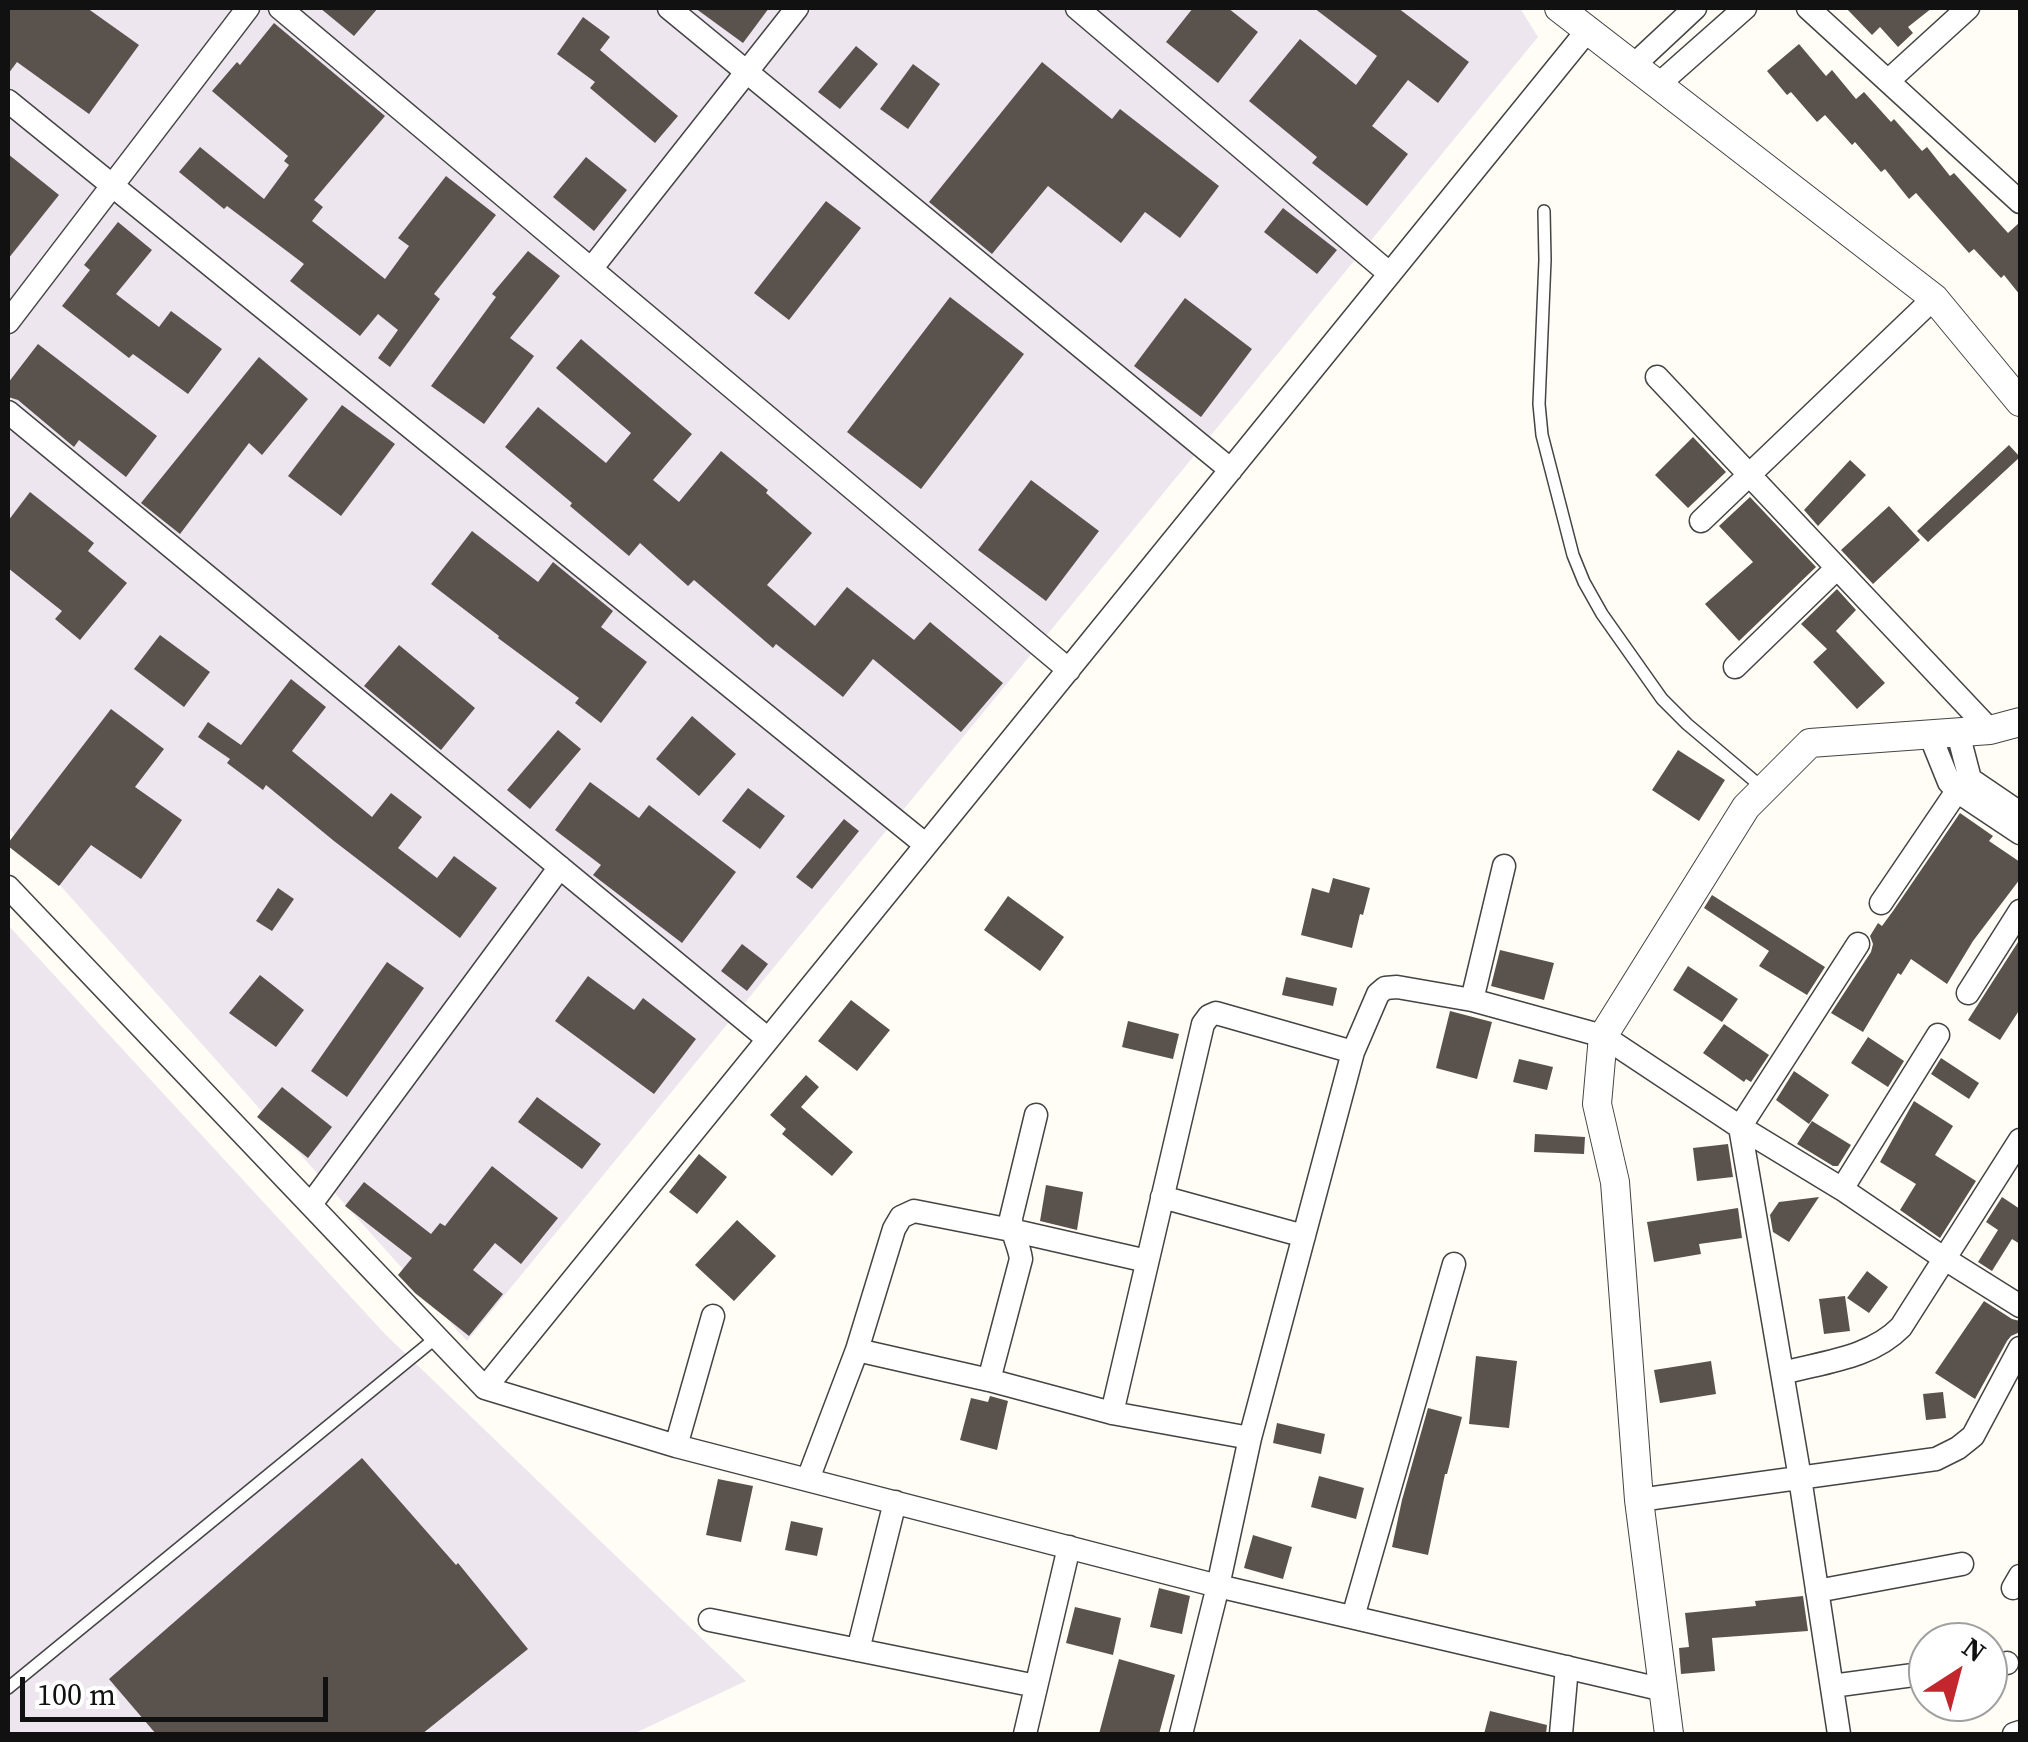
<!DOCTYPE html>
<html>
<head>
<meta charset="utf-8">
<style>
	body { margin:0 }
	#map { position:relative; width:2028px; height:1742px; overflow:hidden; background:#fffdf5; font-family:"Source Serif 4",serif }
	canvas { display:block }
	.frame { position:absolute; inset:0; border:10px solid #111; pointer-events:none }
	.north { position:absolute; left:1908px; top:1622px; width:100px; height:100px; box-sizing:border-box; background:#fff; border:2px solid #a0a0a0; border-radius:50%; rotate:36deg; font-size:28px; font-weight:700; line-height:40px; text-align:center; color:#111 }
	.north::after { content:''; display:block; margin:auto; width:35px; height:45px; background:#c4262e; clip-path:polygon(50% 0,100% 100%,50% 72%,0 100%) }
	.scale { position:absolute; left:20px; top:1677px; width:308px; height:45px; box-sizing:border-box; border:5px solid #111; border-top:0; padding-left:12px; font-size:30px; line-height:35px; white-space:nowrap; color:#111; -webkit-text-stroke:8px #fff; paint-order:stroke }
</style>
</head>
<body>
<div id="map">
<canvas width="2028" height="1742"></canvas>
<div class="frame"></div>
<div class="north">N</div>
<div class="scale">100 m</div>
</div>
<script>
const g = document.querySelector('canvas').getContext('2d');
g.lineJoin = 'round';
function paint(path, color) {
  g.fillStyle = color;
  g.fill(path, 'evenodd');
}
function strokePath(path, color, width, dash) {
  g.strokeStyle = color;
  g.lineWidth = width;
  g.lineCap = dash ? 'butt' : 'round';
  g.setLineDash(dash || []);
  g.stroke(path);
}
const industrial = new Path2D(`
	M8 8H1520L1538 37 467 1341 8 827Z
	M8 925 385 1334 746 1681 633 1734H8Z`);
const building = new Path2D(`
	M8 8H87L139 45 89 114 17 62 8 74Z
	M320 8H378L354 36Z
	M695 8H769L743 43Z
	M1193 8H1228L1258 32 1218 83 1166 42Z
	M1314 8H1398L1469 62 1438 103 1408 80 1372 126 1408 154 1367 206 1312 163 1317 157 1249 101 1300 39 1356 85 1377 56Z
	M1846 8H1932L1908 27 1913 33 1898 47 1880 27 1872 35Z
	M583 17 610 37 600 50 678 116 655 143 590 88 595 82 557 54Z
	M274 23 385 116 314 200 323 207 312 221 385 279 409 246 398 238 446 176 496 215 434 294 440 299 390 367 378 358 398 330 378 314 360 336 290 281 304 264 227 206 224 209 179 172 200 147 264 199 289 165 284 161 288 156 212 91 237 62 240 65Z
	M1799 44 1826 76 1832 70 1856 99 1864 92 1891 122 1894 119 1922 151 1927 147 1950 176 1954 173 2008 233 2020 222V295L2004 275 2001 278 1974 249 1969 253 1916 193 1909 199 1885 169 1881 172 1855 142 1852 145 1825 115 1817 122 1791 92 1787 95 1767 71Z
	M856 46 878 64 840 109 818 92Z
	M1042 62 1112 119 1120 109 1219 186 1180 238 1145 212 1121 243 1048 186 992 254 929 202Z
	M913 64 940 84 908 129 880 109Z
	M8 154 59 195 8 259Z
	M586 157 627 190 594 231 553 197Z
	M826 201 861 228 789 320 754 293Z
	M1283 208 1337 250 1317 274 1264 232Z
	M118 222 152 250 116 294 159 327 171 311 222 349 188 394 133 354 129 358 62 306 90 270 84 265Z
	M528 251 560 276 510 338 534 356 484 424 431 386 496 297 492 294Z
	M950 297 1024 354 921 489 847 432Z
	M1185 298 1252 349 1201 417 1134 366Z
	M581 339 692 434 653 480 679 502 721 451 768 490 766 493 812 533 767 585 815 626 847 587 914 640 930 622 1003 683 961 732 873 659 843 697 776 644 773 648 694 580 688 586 640 543 629 556 570 506 572 503 505 447 538 407 606 463 631 433 556 368Z
	M38 344 157 436 126 477 79 440 74 447 18 400 8 397V383Z
	M259 357 308 399 262 455 249 443 180 534 141 503Z
	M342 405 395 444 341 516 288 476Z
	M1693 437 1726 472 1688 508 1655 475Z
	M2009 445 2020 457 1928 542 1917 531Z
	M1850 460 1866 475 1818 526 1804 510Z
	M1031 480 1099 531 1046 601 978 550Z
	M30 492 94 543 88 551 127 583 80 640 55 619 62 611 8 568V521Z
	M1750 497 1816 567 1739 641 1705 604 1753 562 1719 526Z
	M1889 506 1920 540 1873 584 1841 550Z
	M472 531 538 582 553 562 613 611 601 627 647 662 601 723 575 703 579 698 498 638 499 636 431 584Z
	M1837 589 1856 610 1836 631 1885 683 1857 709 1813 662 1827 649 1801 624Z
	M160 635 210 672 184 707 134 669Z
	M399 645 475 708 441 750 364 686Z
	M291 679 326 707 292 751 372 817 391 793 422 817 398 848 437 878 454 856 497 888 460 938 334 841 266 785 263 790 227 763 230 759 198 737 208 722 241 745Z
	M111 709 164 749 135 787 182 820 141 879 91 845 59 886 8 846V843Z
	M692 716 736 754 699 796 656 759Z
	M558 730 581 749 530 809 507 790Z
	M1678 750 1725 780 1699 821 1652 790Z
	M590 782 639 818 649 805 736 872 682 943 593 875 601 865 555 830Z
	M748 788 785 816 760 849 722 821Z
	M1960 813 1993 836 1989 841 2020 862V879L1973 941 1947 984 1911 959 1901 975 1898 973 1863 1032 1831 1013 1871 952 1873 944 1870 936 1878 923 1882 926 1893 911Z
	M844 819 859 831 812 889 796 877Z
	M1333 878 1370 888 1363 915 1360 914 1352 948 1301 935 1312 888 1329 893Z
	M278 888 294 899 272 931 256 921Z
	M1712 895 1825 967 1807 995 1759 966 1769 951 1704 908Z
	M1008 896 1064 937 1040 971 984 930Z
	M2020 939V1009L2000 1040 1968 1020Z
	M742 944 768 964 747 991 721 971Z
	M1500 950 1554 963 1544 1000 1491 986Z
	M387 962 424 988 347 1097 311 1071Z
	M1688 966 1738 999 1722 1022 1673 990Z
	M260 975 304 1010 276 1047 229 1013Z
	M588 976 634 1010 643 998 696 1039 654 1094 555 1021Z
	M1286 977 1337 988 1333 1006 1282 995Z
	M851 1000 890 1030 857 1071 818 1041Z
	M1450 1011 1492 1022 1477 1079 1436 1068Z
	M1128 1021 1179 1034 1173 1059 1122 1047Z
	M1724 1024 1769 1055 1751 1082 1746 1079 1744 1082 1703 1053Z
	M1868 1037 1904 1061 1888 1087 1851 1063Z
	M1941 1058 1979 1083 1969 1099 1931 1074Z
	M1519 1059 1553 1067 1547 1090 1513 1082Z
	M1794 1071 1829 1095 1809 1124 1776 1100Z
	M806 1075 819 1087 801 1107 853 1152 832 1176 782 1134 786 1129 770 1115Z
	M282 1087 332 1127 308 1158 257 1117Z
	M537 1097 601 1144 582 1169 518 1122Z
	M1914 1101 1953 1126 1935 1155 1976 1181 1940 1238 1900 1210 1916 1184 1880 1162Z
	M1812 1121 1851 1145 1838 1166H1833L1797 1144Z
	M1535 1134 1585 1137 1584 1154 1534 1152Z
	M1728 1144 1733 1177 1697 1181 1693 1148Z
	M699 1154 727 1177 697 1214 669 1192Z
	M492 1166 558 1218 521 1264 495 1243 473 1270 503 1294 469 1336 415 1293 398 1275 412 1258 345 1206 364 1182 431 1234 440 1223 445 1226Z
	M1046 1185 1083 1192 1077 1230 1040 1221Z
	M1819 1197 1789 1242 1773 1232 1770 1215 1779 1202Z
	M2002 1197 2020 1209V1244L2012 1239 1992 1271 1978 1262 1998 1230 1986 1222Z
	M1738 1208 1742 1238 1699 1244 1701 1254 1654 1262 1647 1222Z
	M737 1220 776 1256 734 1301 695 1265Z
	M1867 1271 1888 1287 1869 1313 1847 1298Z
	M1845 1296 1850 1331 1824 1334 1819 1299Z
	M1984 1301 2012 1319 2020 1321V1332L2011 1336 2007 1341 1975 1399 1935 1373Z
	M1476 1356 1517 1361 1509 1428 1469 1424Z
	M1711 1361 1716 1394 1660 1403 1654 1370Z
	M1943 1392 1946 1418 1926 1420 1923 1394Z
	M990 1396 1008 1401 997 1450 960 1440 971 1398 988 1402Z
	M1428 1408 1462 1417 1447 1474H1445L1428 1555 1392 1547 1402 1500Z
	M1277 1423 1325 1434 1321 1454 1273 1443Z
	M362 1458 456 1565 458 1563 528 1649 422 1734H156L109 1679Z
	M1319 1476 1364 1488 1356 1519 1311 1507Z
	M718 1479 753 1486 741 1542 706 1535Z
	M791 1521 823 1528 817 1556 785 1550Z
	M1253 1535 1292 1547 1283 1579 1244 1568Z
	M1159 1588 1190 1596 1182 1634 1150 1627Z
	M1803 1596 1808 1631 1712 1638 1715 1671 1681 1674 1679 1648 1689 1647 1685 1613 1756 1606 1755 1601Z
	M1075 1607 1121 1618 1113 1655 1066 1643Z
	M1119 1659 1175 1675 1159 1734H1099Z
	M1490 1711 1547 1725 1546 1734H1484Z`);
const service = new Path2D(`
	M1544 211 1545 260 1539 404 1542 435 1573 555 1584 582 1602 614 1662 699 1687 724 1764 789
	M8 1688 437 1337`);
const minor = new Path2D(`
	M280 8 1069 670
	M669 8 1231 470
	M1077 8 1390 274
	M1808 8 2020 202
	M1635 64 1695 8
	M1888 81 1968 8
	M1659 84 1745 8
	M8 101 926 845
	M591 269 797 8
	M8 322 248 8
	M1657 377 1990 730
	M8 412 768 1039
	M1701 521 1934 298
	M1735 667 1837 568
	M1958 733 1970 779 2020 813
	M1930 735 1949 782 1957 791 2020 833
	M8 887 485 1388 676 1446 1218 1586 1664 1690
	M1881 903 1957 791
	M1968 993 2020 911
	M1472 1000 1504 866
	M1842 1189 1938 1035
	M1162 1197 1304 1236
	M311 1204 560 867
	M857 1350 989 1380 1112 1413 1250 1438
	M1783 1373C1823 1362 1871 1358 1901 1327L2020 1140
	M989 1380 1021 1259C1019 1244 1011 1233 1011 1218L1036 1115
	M485 1388 1587 31
	M1112 1413 1203 1024 1209 1016 1216 1013 1353 1052
	M676 1446 713 1316
	M808 1479 857 1350 894 1229 901 1217 914 1211 1011 1230 1147 1261
	M1639 1500 1936 1459 1958 1448 1973 1436 2020 1348
	M2013 1588 2020 1576
	M1817 1591 1962 1564
	M1353 1617 1454 1264
	M710 1620 1036 1686
	M858 1650 895 1502
	M1988 1666 2007 1663
	M1832 1686 1928 1673
	M1025 1734 1069 1547
	M1181 1734 1218 1586 1250 1438 1353 1052 1378 994 1385 988 1397 987 1472 1000 1603 1036 1740 1127 1842 1189 1945 1259 2020 1306
	M1561 1734 1567 1667
	M1839 1734 1800 1478 1740 1127 1858 944
	M2014 1734 2020 1732`);
const tertiary = new Path2D(`
	M1559 8 1934 298 2020 402
	M1669 1734 1639 1500 1615 1182 1597 1104 1603 1036 1746 807 1810 743 1990 730 2020 722`);
paint(industrial, '#eee6ef');
paint(building, '#5a524d');
strokePath(service, '#444', 14);
strokePath(minor, '#444', 25);
strokePath(tertiary, '#444', 30);
strokePath(service, '#fff', 11);
strokePath(minor, '#fff', 22);
strokePath(tertiary, '#fff', 28);
</script>
</body>
</html>
